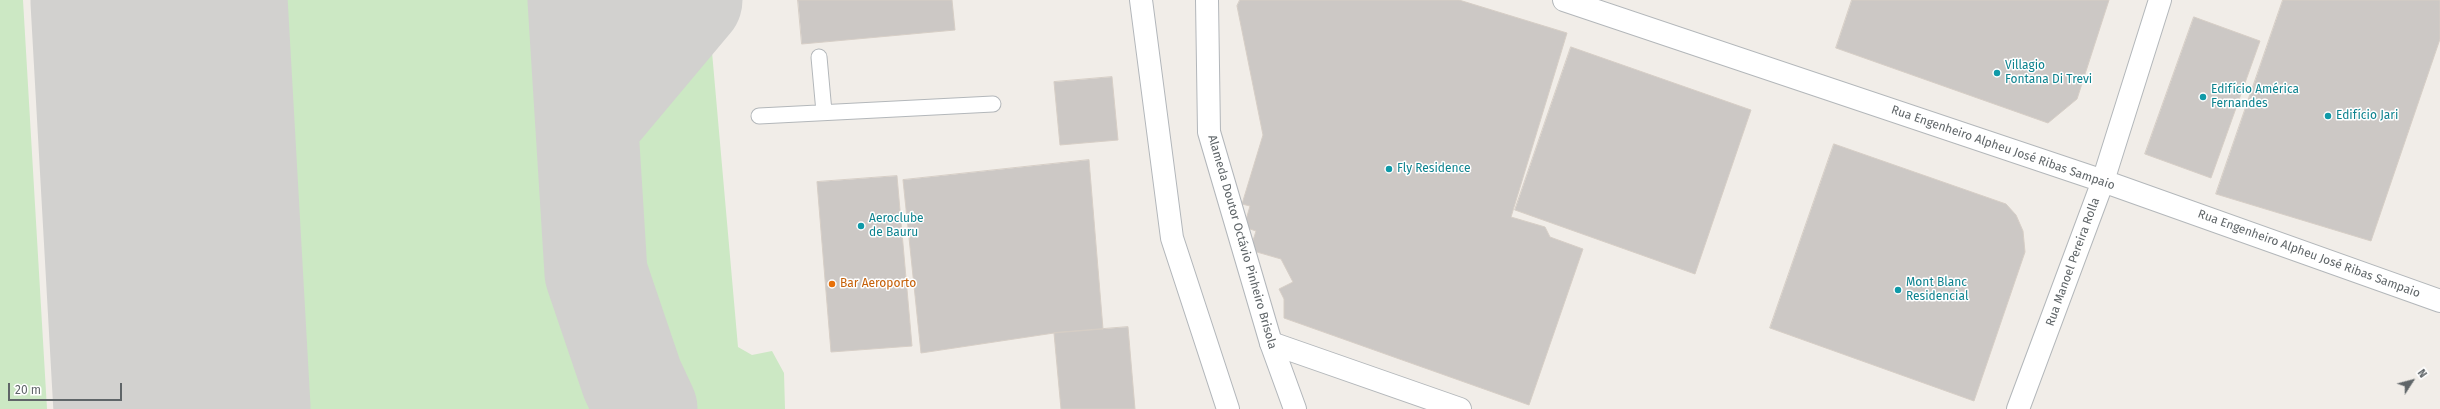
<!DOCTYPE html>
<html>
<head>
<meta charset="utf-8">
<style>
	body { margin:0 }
	#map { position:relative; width:2440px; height:409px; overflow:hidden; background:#f1ede8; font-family:"Fira Sans",sans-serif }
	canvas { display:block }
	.north { position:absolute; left:2392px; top:361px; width:40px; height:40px; -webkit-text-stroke:3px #fff; paint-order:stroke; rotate:54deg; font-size:11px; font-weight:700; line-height:16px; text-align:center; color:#5f6568 }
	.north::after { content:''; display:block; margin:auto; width:14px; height:18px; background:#5f6568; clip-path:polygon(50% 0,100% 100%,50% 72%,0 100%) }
	.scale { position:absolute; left:8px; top:383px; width:114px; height:18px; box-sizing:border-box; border:2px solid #5f6568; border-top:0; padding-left:5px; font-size:12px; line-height:14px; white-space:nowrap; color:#5f6568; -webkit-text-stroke:3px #fff; paint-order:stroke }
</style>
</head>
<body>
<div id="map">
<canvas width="2440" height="409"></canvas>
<div class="north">N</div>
<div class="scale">20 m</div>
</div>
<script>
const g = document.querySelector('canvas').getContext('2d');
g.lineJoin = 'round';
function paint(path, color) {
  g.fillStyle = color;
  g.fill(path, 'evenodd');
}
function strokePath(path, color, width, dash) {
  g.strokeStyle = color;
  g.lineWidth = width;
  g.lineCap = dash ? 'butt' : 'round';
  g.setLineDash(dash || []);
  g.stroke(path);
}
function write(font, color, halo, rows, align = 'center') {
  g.font = font + ' "Fira Sans",sans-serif';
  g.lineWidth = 3;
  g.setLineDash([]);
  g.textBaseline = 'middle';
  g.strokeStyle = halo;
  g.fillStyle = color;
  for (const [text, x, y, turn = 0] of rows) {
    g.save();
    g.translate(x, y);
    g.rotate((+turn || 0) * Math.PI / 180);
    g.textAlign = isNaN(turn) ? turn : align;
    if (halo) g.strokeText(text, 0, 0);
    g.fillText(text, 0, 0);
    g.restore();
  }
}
const green = new Path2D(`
	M0 0H23L47 409H0Z
	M264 0H554L570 301 617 409H288Z
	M592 0H658L604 57 594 52Z
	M686 33 702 40 712 52 738 347 752 355 772 351 784 373 785 409H669L648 366 621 297 605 154 610 131Z`);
const taxiway = new Path2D(`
	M579 0 596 273 632 379 646 409
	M587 124 691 0`);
const runway = new Path2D(`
	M159 0 182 409`);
const building = new Path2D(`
	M798 0H952L955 30 802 44Z
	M1240 0H1459L1567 33 1511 217 1545 227 1550 237 1583 249 1529 405 1284 318V299L1279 289 1293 282 1281 259 1250 250 1256 231 1244 227 1250 206 1242 204 1263 135 1237 6Z
	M1852 0H2109L2077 99 2048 123 1836 48Z
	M2283 0H2440V39L2371 241 2216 194Z
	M2194 17 2260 41 2211 178 2145 154Z
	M1571 47 1751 110 1695 274 1515 210Z
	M1112 77 1118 140 1060 145 1054 82Z
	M1834 144 2006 204 2016 215 2023 231 2025 252 1974 401 1770 328Z
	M1089 160 1103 329 1054 333 921 353 903 180Z
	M897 176 912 346 831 352 817 182Z
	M1128 327 1135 409H1061L1054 333Z`);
const lane = new Path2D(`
	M819 57 824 112
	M759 116 993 104`);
const street = new Path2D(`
	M1564 0 2103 181 2440 301
	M1271 343 1460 409
	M2018 409 2103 181 2160 0`);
const secondary = new Path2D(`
	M1141 0 1172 238 1228 409
	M1207 0 1209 132 1271 343 1295 409`);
const markers = [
	[1997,73,4,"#0f9aa8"],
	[2203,97,4,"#0f9aa8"],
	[2328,116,4,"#0f9aa8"],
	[1389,169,4,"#0f9aa8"],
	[861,226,4,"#0f9aa8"],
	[832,284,4,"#e8710a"],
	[1898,290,4,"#0f9aa8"]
];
const cultureNames = [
	["Villagio",2005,66],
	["Fontana Di Trevi",2005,80],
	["Edifício América",2211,90],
	["Fernandes",2211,104],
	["Edifício Jari",2336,116],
	["Fly Residence",1397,169],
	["Aeroclube",869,219],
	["de Bauru",869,233],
	["Mont Blanc",1906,283],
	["Residencial",1906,297]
];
const streetNames = [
	["Rua Engenheiro Alpheu José Ribas Sampaio",2003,148,19],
	["Alameda Doutor Octávio Pinheiro Brisola",1242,242,74],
	["Rua Engenheiro Alpheu José Ribas Sampaio",2309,254,20],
	["Rua Manoel Pereira Rolla",2073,262,-70]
];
const foodNames = [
	["Bar Aeroporto",840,284]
];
paint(green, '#cce8c4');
strokePath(taxiway, '#d2d1cf', 103);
strokePath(runway, '#d2d1cf', 257);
paint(building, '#ccc8c5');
strokePath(building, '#d6cec6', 1);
strokePath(lane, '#b3b7ba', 17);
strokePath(street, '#b3b7ba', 24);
strokePath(secondary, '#b2b6ba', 24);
strokePath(lane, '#fff', 15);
strokePath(street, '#fff', 22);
strokePath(secondary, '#fff', 22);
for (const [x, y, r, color] of markers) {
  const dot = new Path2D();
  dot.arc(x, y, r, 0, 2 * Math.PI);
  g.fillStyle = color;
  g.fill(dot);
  strokePath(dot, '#fff', 1.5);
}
write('12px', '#0d838f', '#fff', cultureNames, 'left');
write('12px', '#5f6568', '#fff', streetNames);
write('12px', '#c56008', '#fff', foodNames, 'left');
</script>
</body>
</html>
